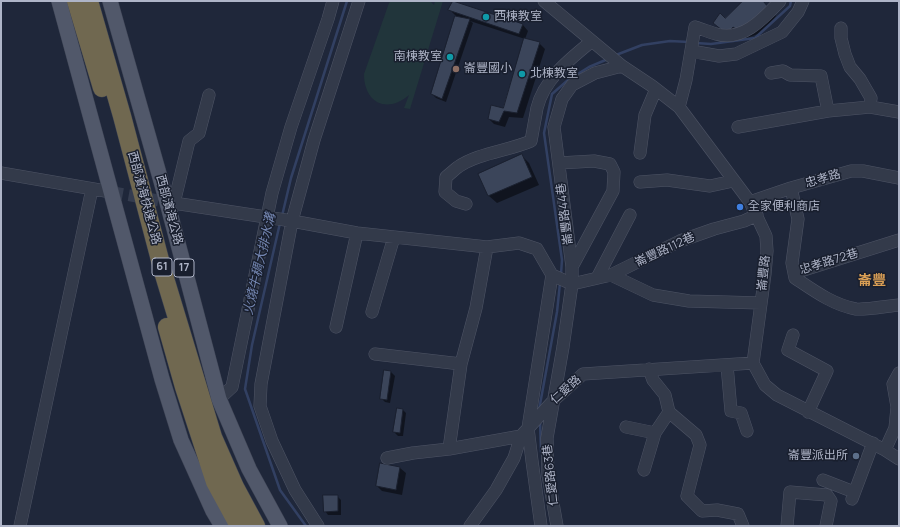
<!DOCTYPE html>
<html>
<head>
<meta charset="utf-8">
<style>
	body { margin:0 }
	#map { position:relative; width:900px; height:527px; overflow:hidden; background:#1f273a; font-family:Manrope,sans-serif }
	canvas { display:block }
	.frame { position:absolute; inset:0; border:2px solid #aeb4c7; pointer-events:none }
</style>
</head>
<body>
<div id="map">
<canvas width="900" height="527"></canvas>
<div class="frame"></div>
</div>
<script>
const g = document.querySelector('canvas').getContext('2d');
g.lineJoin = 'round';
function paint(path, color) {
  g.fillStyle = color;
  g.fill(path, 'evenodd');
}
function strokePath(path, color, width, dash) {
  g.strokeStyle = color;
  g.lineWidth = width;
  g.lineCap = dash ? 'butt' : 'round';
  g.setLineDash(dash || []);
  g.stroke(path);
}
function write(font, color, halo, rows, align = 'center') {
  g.font = font + ' Manrope,"Noto Sans TC",sans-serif';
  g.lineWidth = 3;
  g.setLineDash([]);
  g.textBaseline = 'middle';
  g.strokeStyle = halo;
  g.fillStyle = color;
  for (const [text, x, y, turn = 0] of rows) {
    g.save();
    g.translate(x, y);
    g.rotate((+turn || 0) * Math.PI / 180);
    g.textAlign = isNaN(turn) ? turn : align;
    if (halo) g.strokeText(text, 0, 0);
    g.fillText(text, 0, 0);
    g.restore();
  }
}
const green = new Path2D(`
	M391 1H430L434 5 435 1H443L410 109 404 108 409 95C387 114 364 103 364 74L389 3Z`);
const shadow = new Path2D(`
	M745 1H762L776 16 763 32 747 38 741 34 735 41 722 30 725 19Z
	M453 2 523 25 528 31 525 39 539 43 545 49 523 118 509 117 505 127 494 124 489 119 503 110 525 39 470 21 473 23 446 102 436 98 432 94 456 16 450 10Z
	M522 156 529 163 539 185 497 203 489 196 480 174Z
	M385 371 391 372 395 376 390 403 385 402 381 398Z
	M403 410 406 413 403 436H398L394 432Z
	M400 468 406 473 402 495 382 491 377 486Z
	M337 496 341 500V515H328L325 511Z`);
const stream = new Path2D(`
	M696 43 711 44 755 38 790 6 791 1
	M616 55 642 45 670 41 689 42
	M282 216 291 178 347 1
	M280 223 252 345 245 389 280 490 306 526
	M561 274 562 260 544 133 552 94 568 80 589 67 608 59
	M539 410 557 312 560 283
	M540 421 541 452`);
const building = new Path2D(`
	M453 1 523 24 519 34 448 10Z
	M743 1H763L769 8 739 31 733 27 727 34 713 23 720 13 725 18Z
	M455 16 470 19 442 99 431 94Z
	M524 38 540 42 517 113 504 111 499 122 488 119 491 105 503 108Z
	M522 154 532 177 488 196 478 174Z
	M384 370 391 371 387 400 380 399Z
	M397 408 403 409 400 433 393 432Z
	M380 463 400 467 396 490 376 486Z
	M323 495H338V511L324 512Z`);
const minorTunnel = new Path2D(`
	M111 192 167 202`);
const minor = new Path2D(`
	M544 1 622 66 652 86 679 107 750 202 766 236 767 251 765 274 753 363 765 385 777 395 885 450 899 459
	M841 28V38L845 54 850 67 860 79 871 98 870 107
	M691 51 719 56 736 54 782 32 798 12 803 1
	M771 73 783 71 790 75 821 76 828 111
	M679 107 686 80 695 27C702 29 709 32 716 34 743 42 764 18 780 1
	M738 127 828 111 870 107 899 112
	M640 153 645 115 656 89
	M559 163 594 161 610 164 614 172 613 191 572 267
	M1 173 111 192
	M640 182 667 180 710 186 733 181
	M791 188 798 219 792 263 795 278C813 290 833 305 856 309 866 310 888 306 899 305
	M167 202 292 221 357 233 487 247 476 308 461 364 449 449
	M750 202 791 188 851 171H863L899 178
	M174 203 189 141 199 133 209 95
	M466 204 456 201 445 192 446 177C450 174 454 170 458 167 478 153 508 151 531 141 533 130 535 119 537 108 544 79 570 59 592 41
	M487 247 519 243 537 249 552 275 528 428 532 461 541 526
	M794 273 899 240
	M552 275 572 284 611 275 680 241 714 229 744 221 757 215
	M611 275 653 295 689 301 761 303
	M597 278 630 215
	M372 312 394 237
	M336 327 357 233
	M793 335 788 350 827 371 808 412
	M375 354 461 364
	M727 365 731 411 741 413 747 431
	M649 369 653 380 665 395 669 412 696 435 700 445 687 496 702 511 717 510 738 514 743 526
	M219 399 232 387 272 193 291 127 328 19 333 1
	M626 427 655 433
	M885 450 895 428 897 407 893 384 899 373
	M387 458 413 453 449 449 521 436
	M644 470 655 433 669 412
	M823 480 854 492
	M852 499 873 443
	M20 526 92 189
	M318 526 295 490 272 441 260 406 261 384 292 221 314 140 359 1
	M470 526 496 490 514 458 521 436 554 400 583 374 753 363
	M557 526 548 475 547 438 563 347 572 284V267L554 127 562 99 572 85 595 73 622 66
	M787 526 790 492 827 495 831 501 826 526`);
const major = new Path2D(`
	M59 1 162 379 181 440 213 511 222 526
	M110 1 167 202 219 399 249 469 280 526`);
const highway = new Path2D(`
	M76 1 102 88
	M89 1 122 116 164 275 213 437 235 487 256 526
	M167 327 184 387 215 482 239 526`);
const markers = [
	[486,17,4,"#0f9aa8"],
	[450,57,4,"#0f9aa8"],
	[456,69,4,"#8d6e63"],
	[522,74,4,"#0f9aa8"],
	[740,207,4,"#3f7fe0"],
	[856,456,4,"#5c6f8a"]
];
const shields = [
	[162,267,20],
	[184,268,20]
];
const shieldNames = [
	["61",162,267],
	["17",184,268]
];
const poiNames = [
	["西棟教室",494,17],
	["南棟教室",442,57,"right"],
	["崙豐國小",464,69],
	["北棟教室",530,74],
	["全家便利商店",748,207],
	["崙豐派出所",848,456,"right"]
];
const streetNames = [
	["忠孝路",823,179,-16],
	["西部濱海快速公路",144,198,75],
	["西部濱海公路",169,210,75],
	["崙豐路44巷",565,214,-97],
	["崙豐路112巷",665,250,-25],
	["忠孝路72巷",829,262,-17],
	["崙豐路",764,273,-84],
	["仁愛路",566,390,-42],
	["仁愛路63巷",551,475,-96]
];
const waterNames = [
	["火燒牛稠大排水溝",260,264,-77]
];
const quarterNames = [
	["崙豐",872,281]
];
paint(green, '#21353b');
paint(shadow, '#0007');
strokePath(stream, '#324062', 2.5);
paint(building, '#3b455a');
strokePath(building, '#1b2130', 1);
strokePath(minorTunnel, '#343c4f', 12, [12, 6]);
strokePath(minor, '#4e5465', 13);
strokePath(major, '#3d4354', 16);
strokePath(highway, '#3b4151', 19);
strokePath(minor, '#333a4a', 12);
strokePath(major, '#51586a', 15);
strokePath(highway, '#706850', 18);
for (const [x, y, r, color] of markers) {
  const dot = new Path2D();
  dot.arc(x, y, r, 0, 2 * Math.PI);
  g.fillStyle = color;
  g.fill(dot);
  strokePath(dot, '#191f2e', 1.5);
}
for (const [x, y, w] of shields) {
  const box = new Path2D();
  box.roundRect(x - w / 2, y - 9, w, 18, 3);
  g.fillStyle = '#191f2e';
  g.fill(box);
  strokePath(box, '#aeb4c7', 1);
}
write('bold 11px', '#aeb4c7', null, shieldNames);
write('12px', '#aeb4c7', '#191f2e', poiNames, 'left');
write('12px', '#aeb4c7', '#191f2e', streetNames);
write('italic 13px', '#7486b1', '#191f2e', waterNames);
write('bold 14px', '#da9f55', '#191f2e', quarterNames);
</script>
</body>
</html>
